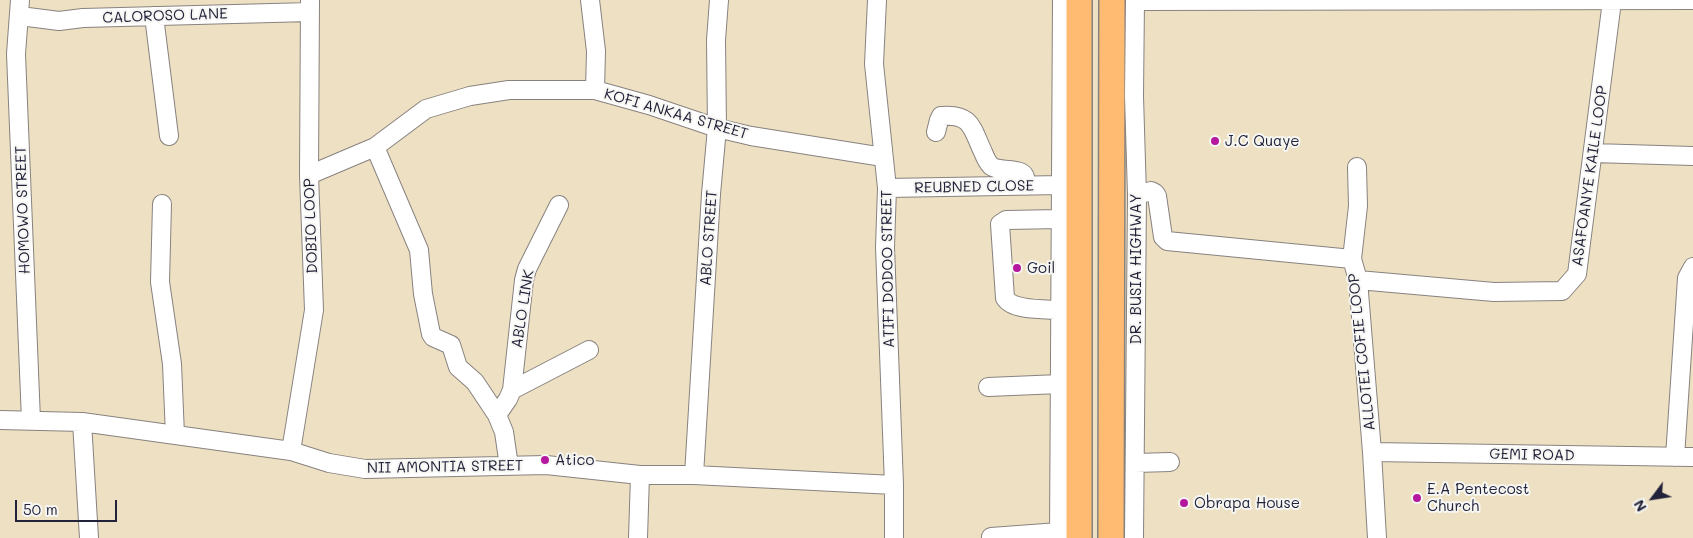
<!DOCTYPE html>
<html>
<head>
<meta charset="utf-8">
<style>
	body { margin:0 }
	#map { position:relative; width:1693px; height:538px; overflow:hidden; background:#eee1c3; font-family:Mali,sans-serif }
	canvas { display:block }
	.north { position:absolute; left:1628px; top:473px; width:50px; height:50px; -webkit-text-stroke:4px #f6f6f2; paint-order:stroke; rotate:239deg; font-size:14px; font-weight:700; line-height:20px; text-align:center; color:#22223b }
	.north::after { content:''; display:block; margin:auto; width:18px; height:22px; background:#22223b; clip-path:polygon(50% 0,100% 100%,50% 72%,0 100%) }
	.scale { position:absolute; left:15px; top:500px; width:102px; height:22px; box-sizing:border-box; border:2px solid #22223b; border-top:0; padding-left:6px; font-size:15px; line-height:18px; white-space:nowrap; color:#22223b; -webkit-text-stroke:4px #f6f6f2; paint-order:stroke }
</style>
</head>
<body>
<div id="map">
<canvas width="1693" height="538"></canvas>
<div class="north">N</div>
<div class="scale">50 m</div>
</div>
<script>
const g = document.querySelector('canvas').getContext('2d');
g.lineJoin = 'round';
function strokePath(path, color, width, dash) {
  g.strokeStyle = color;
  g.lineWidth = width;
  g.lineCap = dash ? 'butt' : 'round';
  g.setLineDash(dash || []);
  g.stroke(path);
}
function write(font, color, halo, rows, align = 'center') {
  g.font = font + ' Mali,sans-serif';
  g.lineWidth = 4;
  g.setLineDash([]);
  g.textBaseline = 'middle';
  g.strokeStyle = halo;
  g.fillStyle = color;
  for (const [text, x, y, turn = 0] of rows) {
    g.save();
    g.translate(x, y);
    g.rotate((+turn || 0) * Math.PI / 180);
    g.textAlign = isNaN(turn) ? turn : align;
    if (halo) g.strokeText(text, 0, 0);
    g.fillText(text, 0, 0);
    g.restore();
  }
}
const minor = new Path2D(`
	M20 0 16 54 31 420
	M590 0 596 51 595 90
	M877 0 874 64 887 188 885 247 894 485V538
	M1135 1 1693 0
	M20 16 59 21 83 18 310 12
	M154 16 169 136
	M936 132 939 120 941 116C972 113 972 129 983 152 985 157 987 162 991 166 999 172 1020 168 1024 175 1026 177 1026 183 1026 186
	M375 147 419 250 423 294 431 334 433 337 451 345 458 367 475 382 497 415 504 432 509 466
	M1593 153 1693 156
	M1357 167 1358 206 1352 259 1358 280 1372 452 1377 538
	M309 175 375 147 426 109 470 96 509 90H595L649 105 717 128 751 136 883 157
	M887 188 1061 185
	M1137 195 1151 191 1155 193 1157 196 1163 237 1167 241 1352 259
	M162 204 160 282 172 364 175 435
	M1358 280 1494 292 1562 291 1577 274 1612 1
	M1060 310C1045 309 1013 311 1005 298L1000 224 1006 220 1060 219
	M988 387 1060 384
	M512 390 589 350
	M497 415 508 399 512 390 524 280 527 269 559 205
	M0 420 82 422 291 451 329 463 365 469 546 465 640 475H694L894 485
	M82 422 89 538
	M291 451 314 310 309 175 310 0
	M1372 452 1693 457
	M1675 457 1687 278 1693 267
	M1135 463 1170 462
	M694 475 711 194 717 128 716 40 719 0
	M991 537 1059 532
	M638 538 640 475
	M1059 538 1062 0
	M1134 538 1137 195 1134 96 1135 0`);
const highway = new Path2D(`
	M1079 0V538
	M1111 538 1112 0`);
const markers = [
	[1215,141,5,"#b5179e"],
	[1017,268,5,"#b5179e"],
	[545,460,5,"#b5179e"],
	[1417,498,5,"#b5179e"],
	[1184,503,5,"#b5179e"]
];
const streetNames = [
	["CALOROSO LANE",165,16,-2],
	["KOFI ANKAA STREET",676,114,16],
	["ASAFOANYE KAILE LOOP",1590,176,-82],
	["REUBNED CLOSE",974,187,-1],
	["HOMOWO STREET",23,210,-92],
	["DOBIO LOOP",311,226,-92],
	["ABLO STREET",709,238,-86],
	["ATIFI DODOO STREET",888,269,-91],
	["DR. BUSIA HIGHWAY",1136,269,-90],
	["ABLO LINK",523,309,-81],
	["ALLOTEI COFIE LOOP",1362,352,-96],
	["GEMI ROAD",1532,455,1],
	["NII AMONTIA STREET",445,467,-1]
];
const poiNames = [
	["J.C Quaye",1225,141],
	["Goil",1027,268],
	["Atico",555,460],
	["E.A Pentecost",1427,489],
	["Church",1427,506],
	["Obrapa House",1194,503]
];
strokePath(minor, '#88827f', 20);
strokePath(highway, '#88827f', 28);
strokePath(minor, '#fff', 18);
strokePath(highway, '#febb71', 25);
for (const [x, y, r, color] of markers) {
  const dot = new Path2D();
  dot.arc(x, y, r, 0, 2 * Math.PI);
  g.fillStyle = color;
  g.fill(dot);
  strokePath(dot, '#f6f6f2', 2);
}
write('15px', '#22223b', '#f6f6f2', streetNames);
write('15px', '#22223b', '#f6f6f2', poiNames, 'left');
</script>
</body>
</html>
